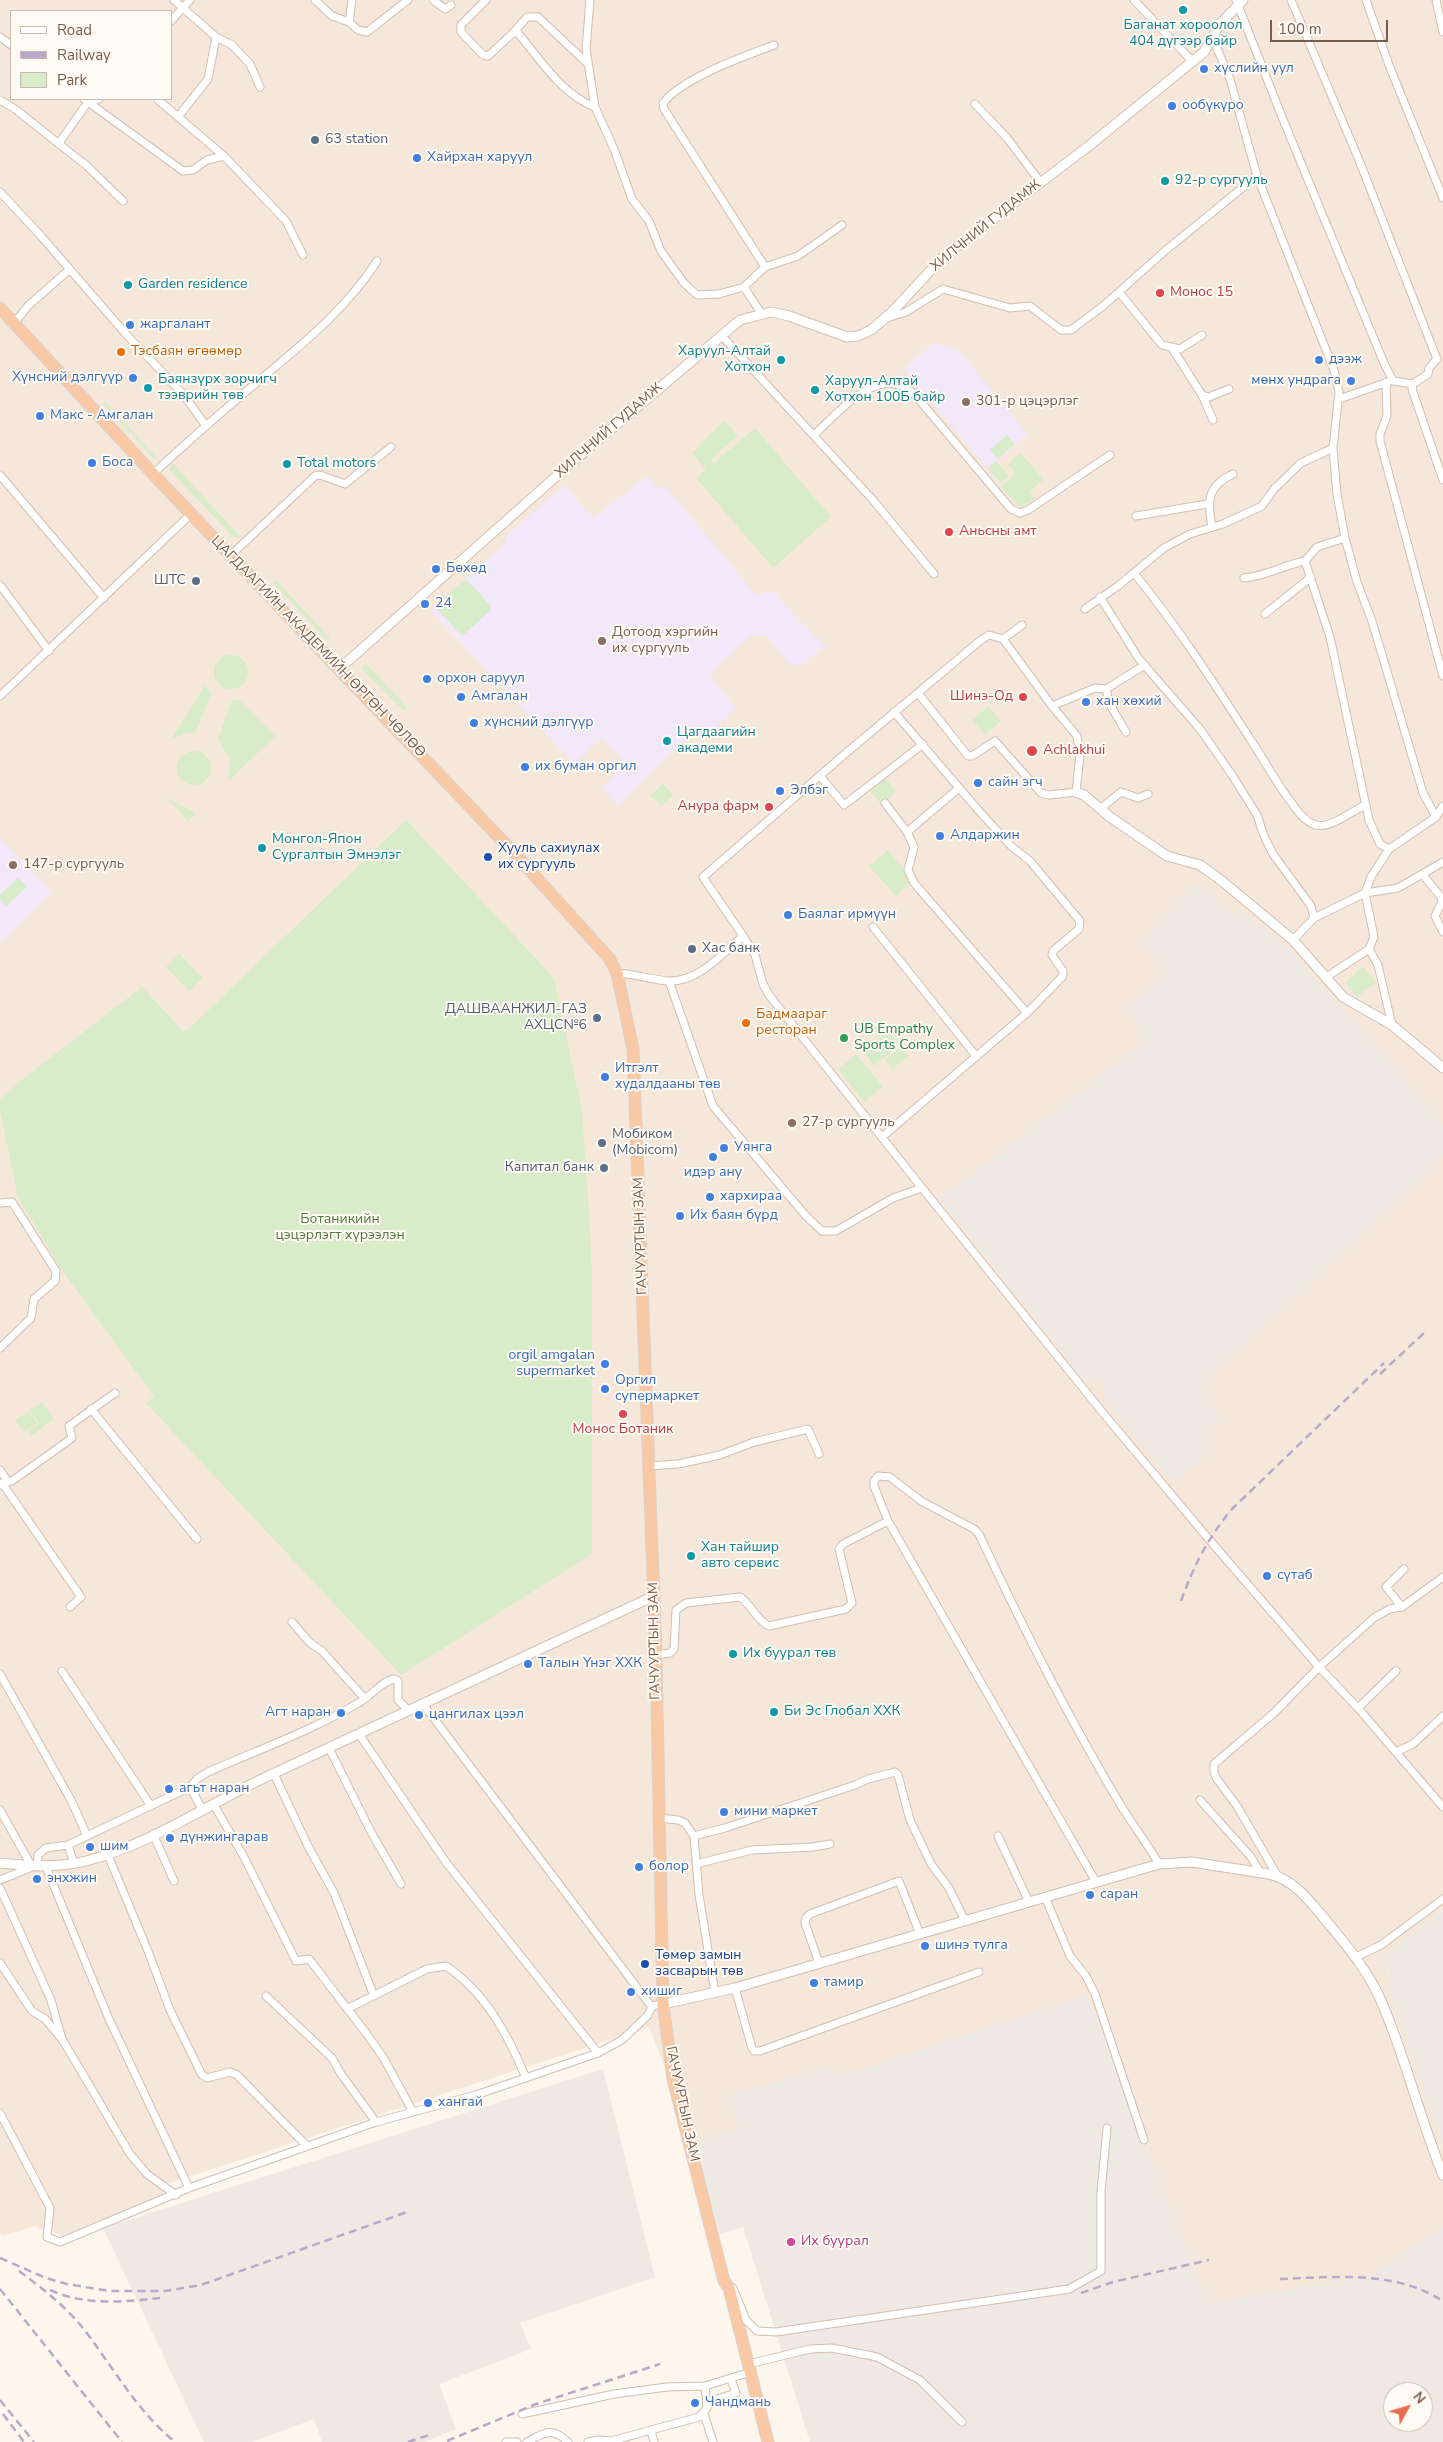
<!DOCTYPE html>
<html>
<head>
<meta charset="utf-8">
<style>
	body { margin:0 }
	#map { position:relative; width:1443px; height:2442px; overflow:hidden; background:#fdf6ec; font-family:"Nunito Sans",sans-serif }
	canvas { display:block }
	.legend { position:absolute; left:10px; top:10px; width:162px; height:90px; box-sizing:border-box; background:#fffaf3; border:1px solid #cabbb1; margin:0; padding:6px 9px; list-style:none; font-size:15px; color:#7a5c4d }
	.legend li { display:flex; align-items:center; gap:10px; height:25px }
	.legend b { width:25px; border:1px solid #cabbb1 }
	.north { position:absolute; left:1383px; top:2382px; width:50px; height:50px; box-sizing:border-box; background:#fffaf3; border:1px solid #cabbb1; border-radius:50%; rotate:51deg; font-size:14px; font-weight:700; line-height:20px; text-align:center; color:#7a5c4d }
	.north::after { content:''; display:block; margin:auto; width:18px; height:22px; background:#e76f51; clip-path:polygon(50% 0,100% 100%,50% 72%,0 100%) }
	.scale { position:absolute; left:1270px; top:20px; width:118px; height:22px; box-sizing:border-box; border:2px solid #7a5c4d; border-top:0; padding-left:6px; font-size:15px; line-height:18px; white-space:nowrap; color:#7a5c4d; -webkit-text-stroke:4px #fffaf3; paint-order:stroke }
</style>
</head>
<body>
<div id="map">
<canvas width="1443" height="2442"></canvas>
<ul class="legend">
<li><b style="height:6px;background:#fff"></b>Road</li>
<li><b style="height:6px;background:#b9a8c9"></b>Railway</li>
<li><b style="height:14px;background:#d8ecc9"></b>Park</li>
</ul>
<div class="north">N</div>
<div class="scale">100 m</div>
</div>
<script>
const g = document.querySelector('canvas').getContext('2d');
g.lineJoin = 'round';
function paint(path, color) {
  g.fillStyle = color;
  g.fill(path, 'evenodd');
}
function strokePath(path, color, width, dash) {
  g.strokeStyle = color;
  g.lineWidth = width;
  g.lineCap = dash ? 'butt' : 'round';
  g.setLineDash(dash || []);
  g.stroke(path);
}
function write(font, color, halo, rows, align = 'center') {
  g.font = font + ' "Nunito Sans",sans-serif';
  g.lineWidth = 4;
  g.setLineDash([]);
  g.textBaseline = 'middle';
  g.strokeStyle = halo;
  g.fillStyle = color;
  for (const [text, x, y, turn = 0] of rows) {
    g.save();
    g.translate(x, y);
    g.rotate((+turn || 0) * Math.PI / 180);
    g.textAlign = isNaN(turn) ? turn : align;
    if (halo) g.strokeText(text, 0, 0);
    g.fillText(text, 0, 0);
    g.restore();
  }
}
const residential = new Path2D(`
	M0 0H1443V1910L1387 1953 1390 1993 1443 2146V2227L1369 2275 1208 2304 1087 1995 843 2075 827 2067 731 2095 738 2129 694 2142 649 2027 160 2186 165 2195 61 2236 44 2225 42 2230 35 2226 3 2236 0 2233ZM11 11H171V99H11Z`);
const industrial = new Path2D(`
	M1192 885 1201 886 1233 914 1240 909 1285 945 1403 1076 1443 1125V1155L1426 1174 1204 1381 1201 1386 1203 1395 1220 1418 1206 1432 1211 1439 1207 1455 1173 1482 1104 1399V1379H1083L940 1198 1143 1043 1138 1035 1142 1031 1125 1009 1166 974 1143 942Z
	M1443 1910V2146L1390 1993 1387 1953Z
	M1087 1995 1208 2304 1369 2275 1443 2227V2442H810L743 2227 720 2234 694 2142 738 2129 730 2095 827 2067 843 2075ZM1393 2392H1423V2422H1393Z
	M603 2069 655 2277 520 2323 531 2349 439 2384 456 2429 425 2442H322L314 2419 252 2442H204L103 2228Z`);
const education = new Path2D(`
	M934 343 958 350 1028 434 997 461 1009 476 1000 483 903 369Z
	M647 476 660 489 665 486 756 595 774 591 782 602 825 646 802 665H790L767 636H750L709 675 736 709 703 738H686L618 806 602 788 625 764 602 738 574 764 430 610 507 542 504 538 564 485 593 518Z
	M0 838 52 892 0 943Z`);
const green = new Path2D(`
	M104 400 157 458 155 460 103 404Z
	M725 421 738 436 711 459 714 463 755 428 831 517 773 568 696 478 706 470 692 453 701 446 699 444Z
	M1007 435 1015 444 998 459 990 450Z
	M1021 453 1043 480 1030 491 1035 498 1024 506H1019L1001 486 1016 474 1008 464Z
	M996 461 1009 476 1000 483 988 468Z
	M171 462 241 537H233L170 470Z
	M466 579 490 605V611L462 636 434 606Z
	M276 580 330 638 327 640 273 583Z
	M214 672a17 17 0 1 1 34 0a17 17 0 1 1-34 0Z
	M365 663 407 707 404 711 362 669Z
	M205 685 211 693 196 732 183 734 171 740Z
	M238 699 275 736 229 781V758L218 739 232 701Z
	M989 706 1001 721 985 735 972 720Z
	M177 768a17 17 0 1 1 34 0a17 17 0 1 1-34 0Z
	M885 777 896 792 881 804 869 789Z
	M663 784 673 795 661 806 650 795Z
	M166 797C176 805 189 807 196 814L188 821Z
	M406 820 554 978 582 1111 588 1196 592 1274V1554L401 1675 146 1403 154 1396 61 1269 18 1197 0 1111V1101L18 1083 142 987 183 1031 188 1030Z
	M888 850 914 881 896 896 869 866Z
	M18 878 27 887 6 906 0 899V895Z
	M179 954 203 978 189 991 166 967Z
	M1363 967 1376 982 1357 997 1345 982Z
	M890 1031 901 1045 874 1066 863 1051Z
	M901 1047 908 1056 892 1069 885 1060Z
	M856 1054 883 1087 864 1102 838 1069Z
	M42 1402 54 1419 31 1436 28 1431 39 1423 30 1410Z
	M29 1411 37 1423 24 1432 15 1420Z`);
const minor = new Path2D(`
	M174 0 216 37 232 45 250 64 260 87
	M315 0 332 16 349 22 358 30 367 32 408 0
	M433 0 445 9 451 5
	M486 0 461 25V32L483 55 488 56 513 33 517 32C540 59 562 95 595 107
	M590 0 586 49 595 107 614 149 632 199 649 221 661 251 684 283 697 295 719 294 744 287 761 313
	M1134 0 1192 61
	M1236 0 1282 117 1384 363 1393 381 1413 384
	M1291 0 1359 160 1437 359 1429 368 1428 374 1413 384 1412 389 1443 480
	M1366 0 1389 65 1443 198
	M1436 0 1443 32
	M171 21 190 0
	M349 22 352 0
	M513 33 527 17H538L588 64
	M0 37 11 45
	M1213 39 1230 79 1257 176 1334 370 1339 392 1333 448 1337 494 1345 538 1357 582 1372 621 1423 793 1436 817
	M84 99 183 171 193 170 207 160 224 156
	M157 99 224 156 286 221 303 255
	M0 100 15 109 87 166 123 201
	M975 104 1007 138 1041 183
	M178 117 208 79 216 37
	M59 143 88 102 99 99
	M0 192 41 236 125 333 183 394 206 426
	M765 267 664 109 663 103C684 77 743 57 774 45
	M744 287 765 267 798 256 842 225
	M1119 292 1162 345 1180 349 1202 335
	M887 318 906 312 943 289 1010 308 1030 306 1061 330H1071L1103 306 1166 250 1257 176
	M14 323 29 305 70 269
	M721 335 873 500 934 574
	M1172 348 1202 395 1209 397 1229 389
	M1386 382 1387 416 1380 434V441L1443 676
	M1202 395 1213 420
	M1339 399 1388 382
	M814 435C838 413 881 360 915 395L1011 509 1020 513 1028 510 1110 455
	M153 474C188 441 225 409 262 378 305 342 347 308 377 261
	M0 475 104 598
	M1136 516 1207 504
	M1212 527C1207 501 1207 486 1233 474
	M1345 538 1317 547 1305 561 1330 637 1369 820 1380 844 1389 849
	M231 555 315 476 320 475 345 484 391 447
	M1134 573C1178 627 1216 686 1254 745 1266 763 1277 784 1291 802 1297 811 1305 822 1316 825 1330 829 1352 811 1365 805
	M1244 578C1267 576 1284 565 1305 561
	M0 585 49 651
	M1100 597 1139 659 1200 729 1232 775 1257 815 1264 836 1273 854 1311 906 1314 918 1293 940
	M1085 609 1118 586 1164 548 1190 534 1223 524 1262 506 1274 489 1301 463 1333 448
	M1265 614 1311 577
	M1106 689 1109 703 1126 732
	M918 693 968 756H972L995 741 1041 793 1049 795 1076 792 1080 755 1077 736 1052 706 1003 639 1022 625
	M0 696 191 514
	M1052 706 1095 688 1106 689 1145 665
	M820 776 844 805 923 744
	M885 803 907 832 914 847 908 870 914 883 1027 1013
	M1100 809 1121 792 1138 798 1148 794
	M907 832 959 788
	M1423 875 1441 897 1442 902 1435 916 1443 932
	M1314 918 1365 893 1398 888 1443 862
	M873 927 976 1056
	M743 936 755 955 763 984 769 995 922 1188
	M1369 949 1378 965 1392 1025
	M617 973C634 974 650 979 667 981 698 983 722 954 743 936L703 877 846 753 981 640 989 635 1003 639
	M1325 978 1369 949 1374 937 1365 893 1371 877 1389 849 1436 817 1443 806
	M669 981 713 1106 806 1216 822 1231H836L893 1198 922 1188 1103 1413 1207 1537 1319 1667 1358 1708 1443 1807
	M882 1137 1027 1013 1063 976V971L1052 955 1053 951 1079 929 1080 921 1030 861 1011 846 980 812 894 712
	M0 1203 12 1202 56 1271 55 1281 34 1299 31 1318 0 1348
	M91 1409 197 1539
	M649 1466 678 1464 720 1455 754 1442 808 1429 819 1454
	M0 1470 8 1482
	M2 1483 81 1597 70 1607
	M0 1485 12 1481 72 1438 69 1426 115 1393
	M1402 1607 1386 1587 1404 1569
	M292 1622 310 1643 321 1650 365 1699
	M656 1655 670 1653 674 1649 676 1610 686 1603 740 1597C752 1605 756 1620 769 1626L846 1609 852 1603 839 1549 843 1544 888 1521
	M62 1671 151 1806
	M0 1674 72 1802 87 1836
	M423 1704 651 2006 663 2004
	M1358 1708 1396 1671
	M359 1734 445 1861 598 2053
	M329 1748 371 1832 401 1884
	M1396 1752 1413 1744 1443 1716
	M274 1774 308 1846 334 1893 374 1996
	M190 1787 203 1811
	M1200 1800 1251 1857 1260 1872
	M214 1805 244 1857 296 1961 309 1959 366 2033 383 2057 413 2112
	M0 1810 32 1867 0 1880
	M658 1818 678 1820 685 1823 694 1836 699 1895 715 1993
	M153 1834 174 1881
	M694 1836 725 1828 855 1785 868 1779 895 1772 898 1775 910 1820 931 1864 949 1888 965 1921
	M998 1836 1029 1902
	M68 1845 74 1864
	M108 1855 148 1951 170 2010 202 2075 207 2078 230 2072 237 2075 306 2145
	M696 1864 752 1850 813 1847 830 1844
	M37 1867 38 1855 46 1848 68 1845 190 1787 197 1779 208 1772C260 1749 311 1731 360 1702 371 1696 382 1681 394 1679L398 1681V1700L409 1711
	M46 1867 109 2019 189 2188
	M1277 1875 1237 1806 1217 1779 1214 1772V1764L1274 1713 1319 1667 1375 1617 1390 1609 1402 1607 1443 1577
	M1096 1882 888 1521 874 1486V1481L878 1476 890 1477 921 1501 974 1529 979 1534C1022 1626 1068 1717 1120 1804 1132 1824 1147 1843 1159 1864
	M0 1888 51 2000 62 2039 130 2154 147 2174 176 2195
	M1045 1897 1070 1956 1086 1976 1095 1994 1144 2140
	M1356 1957 1381 1945 1443 1899
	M0 1963 32 2011 45 2019 60 2037
	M819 1963 805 1923 806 1918 810 1914 899 1881 920 1934
	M735 1988 752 2048 754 2051H760L979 1972
	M266 1996 332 2058 341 2074 376 2122
	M349 2008 427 1969 446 1966C486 1993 508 2035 526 2078
	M0 2113 50 2208 47 2237 60 2242 189 2188 376 2122 476 2095 598 2053 622 2040 648 2015 652 2007
	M733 2288 746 2320 757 2331 776 2332 1069 2289 1101 2271V2192L1107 2128
	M749 2364 810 2349 832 2348 877 2357 920 2380 962 2422
	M707 2402 736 2393 731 2379
	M522 2414 614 2394 667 2387 705 2386
	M704 2414 713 2442
	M651 2431 654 2442
	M506 2442H517
	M527 2442C545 2432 552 2427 568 2442
	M588 2442 599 2440 611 2441 699 2417 707 2408 705 2386 744 2374`);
const tertiary = new Path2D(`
	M1076 792 1084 795 1110 817 1167 856 1200 865 1222 881 1293 940 1343 997 1392 1025 1443 1068
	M663 2004 735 1988 1159 1864 1192 1862 1269 1874C1293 1879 1309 1900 1324 1918 1345 1944 1369 1971 1382 2003 1406 2059 1420 2119 1443 2175`);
const secondary = new Path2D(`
	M339 669 577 458 740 320 771 312 789 316 847 337 858 336 871 330 892 312 943 257 1090 145 1204 52 1220 24 1243 0
	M0 1863C30 1866 57 1868 86 1861 149 1845 205 1806 264 1778 394 1718 524 1656 654 1596`);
const trunk = new Path2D(`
	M0 308 153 474 514 853 609 958 617 973 633 1049 656 1655 663 2004 673 2079 724 2281 729 2288 768 2442`);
const rail = new Path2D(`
	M1380 1374 1424 1333
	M1181 1601C1193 1567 1208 1538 1231 1510L1384 1363
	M0 2258 46 2278 67 2284 109 2291H165L201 2285 407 2212
	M19 2271C42 2288 65 2306 83 2328 113 2367 136 2410 175 2442
	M1280 2279C1335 2277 1395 2270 1443 2301
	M0 2289 122 2442
	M50 2290C85 2306 123 2302 160 2298
	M1081 2293 1113 2282 1209 2260
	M0 2400 34 2442
	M3 2414 24 2442
	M447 2441 536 2404 660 2364
	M408 2442 429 2435`);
const markers = [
	[1183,10,5,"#0f9aa8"],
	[1204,69,5,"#3f7fe0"],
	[1172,106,5,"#3f7fe0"],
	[315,140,5,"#5c6f8a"],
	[417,158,5,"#3f7fe0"],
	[1165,181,5,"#0f9aa8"],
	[128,285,5,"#0f9aa8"],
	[1160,293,5,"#e0444e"],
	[130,325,5,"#3f7fe0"],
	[121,352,5,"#e8710a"],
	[781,360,5,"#0f9aa8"],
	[1319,360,5,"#3f7fe0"],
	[133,378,5,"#3f7fe0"],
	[1351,381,5,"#3f7fe0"],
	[148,388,5,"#0f9aa8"],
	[815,390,5,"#0f9aa8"],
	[966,402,5,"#8d6e63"],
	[40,416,5,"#3f7fe0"],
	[92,463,5,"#3f7fe0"],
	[287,464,5,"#0f9aa8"],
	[949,532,5,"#e0444e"],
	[436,569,5,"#3f7fe0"],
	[196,581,5,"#5c6f8a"],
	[425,604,5,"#3f7fe0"],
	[602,641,5,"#8d6e63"],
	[427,679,5,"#3f7fe0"],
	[461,697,5,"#3f7fe0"],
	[1023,697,5,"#e0444e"],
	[1086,702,5,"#3f7fe0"],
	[474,723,5,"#3f7fe0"],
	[667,741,5,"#0f9aa8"],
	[1032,751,6,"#e0444e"],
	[525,767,5,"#3f7fe0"],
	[978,783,5,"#3f7fe0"],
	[780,791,5,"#3f7fe0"],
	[769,807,5,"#e0444e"],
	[940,836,5,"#3f7fe0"],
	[262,848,5,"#0f9aa8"],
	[488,857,5,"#1a4fb4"],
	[13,865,5,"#8d6e63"],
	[788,915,5,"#3f7fe0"],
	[692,949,5,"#5c6f8a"],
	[597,1018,5,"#5c6f8a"],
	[746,1023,5,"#e8710a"],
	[844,1038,5,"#2e9e5b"],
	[605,1077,5,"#3f7fe0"],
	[792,1123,5,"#8d6e63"],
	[602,1143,5,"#5c6f8a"],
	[724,1148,5,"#3f7fe0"],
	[713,1157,5,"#3f7fe0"],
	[604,1168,5,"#5c6f8a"],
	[710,1197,5,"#3f7fe0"],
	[680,1216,5,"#3f7fe0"],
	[605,1364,5,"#3f7fe0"],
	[605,1389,5,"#3f7fe0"],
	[623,1414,5,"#e0444e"],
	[691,1556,5,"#0f9aa8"],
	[1267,1576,5,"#3f7fe0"],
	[733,1654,5,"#0f9aa8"],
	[528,1664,5,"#3f7fe0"],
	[774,1712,5,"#0f9aa8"],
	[341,1713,5,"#3f7fe0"],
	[419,1715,5,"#3f7fe0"],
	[169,1789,5,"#3f7fe0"],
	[724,1812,5,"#3f7fe0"],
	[170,1838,5,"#3f7fe0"],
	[90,1847,5,"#3f7fe0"],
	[639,1867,5,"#3f7fe0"],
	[37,1879,5,"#3f7fe0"],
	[1090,1895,5,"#3f7fe0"],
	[925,1946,5,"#3f7fe0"],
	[645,1964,5,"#1a4fb4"],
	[814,1983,5,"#3f7fe0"],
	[631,1992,5,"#3f7fe0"],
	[428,2103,5,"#3f7fe0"],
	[791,2242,5,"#d1479c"],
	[695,2403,5,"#3f7fe0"]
];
const cultureNames = [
	["Баганат хороолол",1183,26,"center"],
	["404 дүгээр байр",1183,42,"center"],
	["92-р сургууль",1175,181],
	["Garden residence",138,285],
	["Харуул-Алтай",771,352,"right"],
	["Хотхон",771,368,"right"],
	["Баянзүрх зорчигч",158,380],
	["тээврийн төв",158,396],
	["Харуул-Алтай",825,382],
	["Хотхон 100Б байр",825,398],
	["Total motors",297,464],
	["Цагдаагийн",677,733],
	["академи",677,749],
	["Монгол-Япон",272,840],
	["Сургалтын Эмнэлэг",272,856],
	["Хан тайшир",701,1548],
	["авто сервис",701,1564],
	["Их буурал төв",743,1654],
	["Би Эс Глобал ХХК",784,1712]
];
const shopNames = [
	["хүслийн уул",1214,69],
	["ообүкүро",1182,106],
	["Хайрхан харуул",427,158],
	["жаргалант",140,325],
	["дээж",1329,360],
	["Хүнсний дэлгүүр",123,378,"right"],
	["мөнх ундрага",1341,381,"right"],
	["Макс - Амгалан",50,416],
	["Боса",102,463],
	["Бөхөд",446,569],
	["24",435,604],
	["орхон саруул",437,679],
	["Амгалан",471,697],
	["хан хөхий",1096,702],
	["хүнсний дэлгүүр",484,723],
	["их буман оргил",535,767],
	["сайн эгч",988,783],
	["Элбэг",790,791],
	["Алдаржин",950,836],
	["Баялаг ирмүүн",798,915],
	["Итгэлт",615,1069],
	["худалдааны төв",615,1085],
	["Уянга",734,1148],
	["идэр ану",713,1173,"center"],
	["хархираа",720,1197],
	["Их баян бүрд",690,1216],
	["orgil amgalan",595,1356,"right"],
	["supermarket",595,1372,"right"],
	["Оргил",615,1381],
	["супермаркет",615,1397],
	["сүтаб",1277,1576],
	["Талын Үнэг ХХК",538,1664],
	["Агт наран",331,1713,"right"],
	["цангилах цээл",429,1715],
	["агьт наран",179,1789],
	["мини маркет",734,1812],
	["дүнжингарав",180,1838],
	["шим",100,1847],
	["болор",649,1867],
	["энхжин",47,1879],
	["саран",1100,1895],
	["шинэ тулга",935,1946],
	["тамир",824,1983],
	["хишиг",641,1992],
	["хангай",438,2103],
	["Чандмань",705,2403]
];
const serviceNames = [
	["63 station",325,140],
	["ШТС",186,581,"right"],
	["Хас банк",702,949],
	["ДАШВААНЖИЛ-ГАЗ",587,1010,"right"],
	["АХЦС№6",587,1026,"right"],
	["Мобиком",612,1135],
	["(Mobicom)",612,1151],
	["Капитал банк",594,1168,"right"]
];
const streetNames = [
	["ХИЛЧНИЙ ГУДАМЖ",986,226,-39],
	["ХИЛЧНИЙ ГУДАМЖ",609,431,-41],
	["ЦАГДААГИЙН АКАДЕМИЙН ӨРГӨН ЧӨЛӨӨ",318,647,46],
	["ГАЧУУРТЫН ЗАМ",641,1236,-92],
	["ГАЧУУРТЫН ЗАМ",655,1641,-91],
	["ГАЧУУРТЫН ЗАМ",682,2104,78]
];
const healthNames = [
	["Монос 15",1170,293],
	["Аньсны амт",959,532],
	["Шинэ-Од",1013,697,"right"],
	["Achlakhui",1043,751],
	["Анура фарм",759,807,"right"],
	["Монос Ботаник",623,1430,"center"]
];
const foodNames = [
	["Тэсбаян өгөөмөр",131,352],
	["Бадмаараг",756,1015],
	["ресторан",756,1031]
];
const educationNames = [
	["301-р цэцэрлэг",976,402],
	["Дотоод хэргийн",612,633],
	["их сургууль",612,649],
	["147-р сургууль",23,865],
	["27-р сургууль",802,1123]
];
const transitNames = [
	["Хууль сахиулах",498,849],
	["их сургууль",498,865],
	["Төмөр замын",655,1956],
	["засварын төв",655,1972]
];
const leisureNames = [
	["UB Empathy",854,1030],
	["Sports Complex",854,1046]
];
const parkNames = [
	["Ботаникийн",340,1220],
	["цэцэрлэгт хүрээлэн",340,1236]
];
const hotelNames = [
	["Их буурал",801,2242]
];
paint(residential, '#f5e8da');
paint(industrial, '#efe9e4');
paint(education, '#f3e8fa');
paint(green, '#d8ecc9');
strokePath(minor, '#d1beb0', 9);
strokePath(tertiary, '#d1beb0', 11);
strokePath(secondary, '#d6c0b0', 11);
strokePath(trunk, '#dad1cd', 13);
strokePath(minor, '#fff', 7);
strokePath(tertiary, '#fff', 9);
strokePath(secondary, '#fff', 9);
strokePath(trunk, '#f9c8a4', 11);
strokePath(rail, '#b9a8c9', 2.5, [8, 5]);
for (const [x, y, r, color] of markers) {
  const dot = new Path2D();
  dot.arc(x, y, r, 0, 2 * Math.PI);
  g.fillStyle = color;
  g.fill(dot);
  strokePath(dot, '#fffaf3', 2);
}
write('14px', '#0d838f', '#fffaf3', cultureNames, 'left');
write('14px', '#366cbe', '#fffaf3', shopNames, 'left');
write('14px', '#4e5e75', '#fffaf3', serviceNames, 'left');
write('14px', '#7a5c4d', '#fffaf3', streetNames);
write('14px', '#be3a42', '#fffaf3', healthNames, 'left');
write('14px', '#c56008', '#fffaf3', foodNames, 'left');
write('14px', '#785e54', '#fffaf3', educationNames, 'left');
write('14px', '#164399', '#fffaf3', transitNames, 'left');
write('14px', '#27864d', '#fffaf3', leisureNames, 'left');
write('14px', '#537a41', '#fffaf3', parkNames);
write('14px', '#b23c85', '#fffaf3', hotelNames, 'left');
</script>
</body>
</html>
